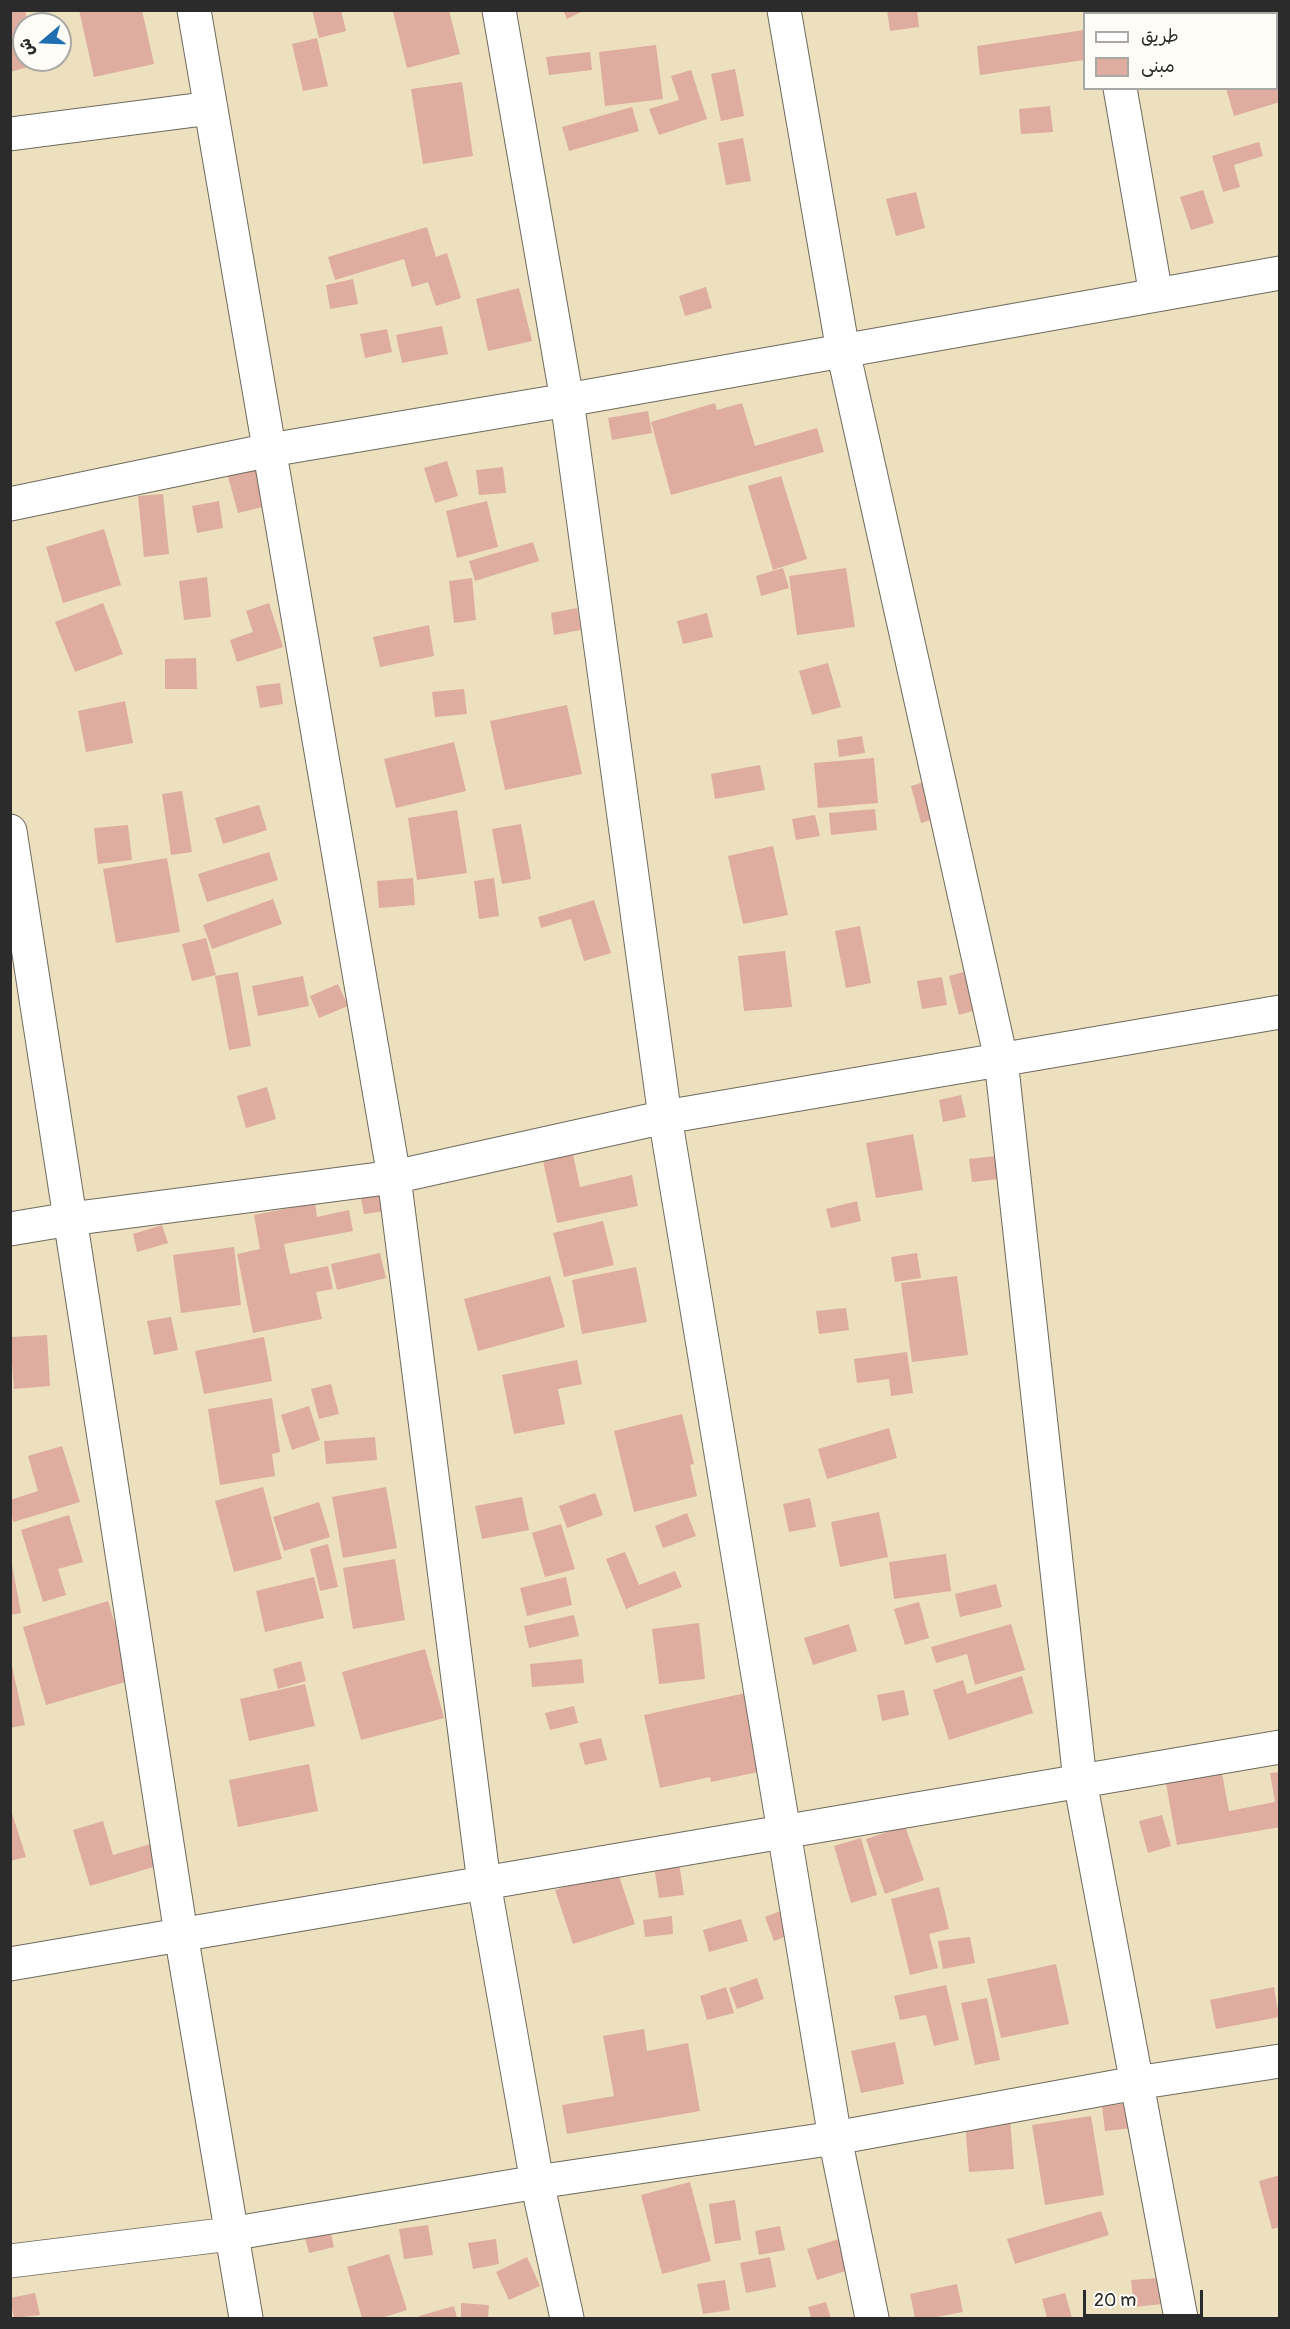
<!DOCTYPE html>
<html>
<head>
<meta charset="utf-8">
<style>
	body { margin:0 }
	#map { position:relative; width:1290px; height:2329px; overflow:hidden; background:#ece0be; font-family:Pangolin,"Playpen Sans Arabic",sans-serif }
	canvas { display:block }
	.frame { position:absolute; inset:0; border:12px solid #2b2b2b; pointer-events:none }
	.legend { position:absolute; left:1083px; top:12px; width:195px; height:78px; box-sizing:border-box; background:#fdfcf7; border:2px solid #a9a8a5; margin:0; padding:8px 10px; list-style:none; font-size:18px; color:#2b2b2b }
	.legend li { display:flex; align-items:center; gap:12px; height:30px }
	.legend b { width:30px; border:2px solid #a9a8a5 }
	.north { position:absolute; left:12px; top:12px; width:60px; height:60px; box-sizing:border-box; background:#fdfcf7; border:2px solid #a9a8a5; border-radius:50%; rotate:251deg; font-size:16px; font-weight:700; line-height:24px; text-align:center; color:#2b2b2b }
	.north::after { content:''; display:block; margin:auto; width:21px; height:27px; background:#1f6fb2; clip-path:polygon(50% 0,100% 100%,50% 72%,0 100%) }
	.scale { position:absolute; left:1083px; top:2290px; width:120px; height:27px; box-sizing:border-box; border:3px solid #2b2b2b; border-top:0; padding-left:8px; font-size:18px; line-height:21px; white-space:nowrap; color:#2b2b2b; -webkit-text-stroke:4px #fdfcf7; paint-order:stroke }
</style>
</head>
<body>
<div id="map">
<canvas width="1290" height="2329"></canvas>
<div class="frame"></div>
<ul class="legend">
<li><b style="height:8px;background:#fff"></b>طريق</li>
<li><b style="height:16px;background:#dead9f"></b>مبنى</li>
</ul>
<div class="north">ش</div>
<div class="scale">20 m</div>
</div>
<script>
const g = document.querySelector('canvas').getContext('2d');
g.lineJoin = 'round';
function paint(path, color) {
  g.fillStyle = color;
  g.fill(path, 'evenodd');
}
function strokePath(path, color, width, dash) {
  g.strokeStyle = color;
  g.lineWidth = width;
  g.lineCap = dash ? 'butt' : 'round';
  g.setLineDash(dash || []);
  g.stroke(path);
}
const building = new Path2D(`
	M10 10H25L28 24H24V60H38L39 64 10 72Z
	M79 10H142L154 64 94 77Z
	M312 10H341L346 31 319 38Z
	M400 10H449L460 54 407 68 393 12Z
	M563 10H585L567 19Z
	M887 10H917L919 27 890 31Z
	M1206 10H1250V14H1207Z
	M1084 30V60L980 75 977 46Z
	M317 38 328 86 303 91 292 44Z
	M656 45 663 99 605 106 599 52Z
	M590 52 592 70 549 75 546 57Z
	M735 69 744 116 721 121 711 74Z
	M691 70 707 119 659 135 649 109 679 100 671 76Z
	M1276 72 1280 80V102L1234 116 1226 88H1276Z
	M462 82 473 156 423 164 411 89Z
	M1050 106 1053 132 1021 134 1019 109Z
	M632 107 639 131 569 151 562 127Z
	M743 138 751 181 726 185 718 143Z
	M1259 142 1263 156 1234 165 1240 187 1223 192 1212 156Z
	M1203 190 1214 223 1191 230 1180 197Z
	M916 192 925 228 896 236 886 199Z
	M427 227 436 257 447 253 461 298 436 306 428 282 412 287 404 259 335 280 328 257Z
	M353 279 358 304 330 309 326 285Z
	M706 287 712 308 685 316 679 296Z
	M519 288 532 341 488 351 476 299Z
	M442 326 448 354 402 363 396 335Z
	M387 329 392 352 365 358 360 334Z
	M715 403 717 410 742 403 755 446 817 428 824 452 671 495 651 422Z
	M648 411 652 433 612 440 608 418Z
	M270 450 283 502 238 513 224 462Z
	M447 461 458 496 435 503 424 468Z
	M503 467 506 493 479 495 476 470Z
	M781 476 807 559 773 570 748 486Z
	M163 494 169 554 144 557 138 496Z
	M219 501 223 528 197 533 192 506Z
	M487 501 498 547 457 558 446 511Z
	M104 529 121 585 63 603 46 547Z
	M533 542 539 561 475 581 469 561Z
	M783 568 789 588 761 596 756 576Z
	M846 568 855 627 797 635 789 576Z
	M207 577 211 617 184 620 179 581Z
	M472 578 476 620 454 623 449 581Z
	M103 603 123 654 75 672 55 622Z
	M269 603 283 647 237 662 230 640 253 632 246 611Z
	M577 608 581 630 554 635 551 613Z
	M707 613 713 637 683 644 677 621Z
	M429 625 434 656 380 667 373 637Z
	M196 658 197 689H165V659Z
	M828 663 841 707 812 715 799 671Z
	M280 683 283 704 260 708 256 686Z
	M464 689 467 714 435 717 432 692Z
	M125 701 133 743 86 752 78 711Z
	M567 705 582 774 505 790 490 721Z
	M862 736 865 753 839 757 837 740Z
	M454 742 466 791 396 808 384 759Z
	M874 758 878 803 818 808 814 763Z
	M760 765 765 790 715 799 711 774Z
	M934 779 945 816 921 823 911 786Z
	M182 791 192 852 171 855 162 794Z
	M259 805 267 830 223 844 215 818Z
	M875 809 877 830 831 835 829 813Z
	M457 810 467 873 417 880 408 818Z
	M815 815 820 836 796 840 792 819Z
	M521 824 531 879 502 884 492 829Z
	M128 825 132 860 98 864 94 828Z
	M773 846 788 915 743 924 728 856Z
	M269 852 278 880 207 902 198 874Z
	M167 858 180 932 116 943 103 869Z
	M413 878 415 905 379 908 377 881Z
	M494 878 499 916 479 919 474 881Z
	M273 899 282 924 212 949 203 925Z
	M594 900 611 953 584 961 571 919 541 928 538 917Z
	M860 926 871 983 846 988 835 931Z
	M206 938 216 975 192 981 182 944Z
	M785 951 792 1007 744 1011 738 956Z
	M978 968 989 1006 959 1015 949 976Z
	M238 972 251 1046 229 1050 215 976Z
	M303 976 309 1006 258 1016 252 986Z
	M942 977 947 1005 922 1009 917 981Z
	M338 984 348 1006 319 1018 310 996Z
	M267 1087 276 1119 246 1128 237 1096Z
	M961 1095 966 1117 943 1122 939 1100Z
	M913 1134 923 1190 876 1198 866 1143Z
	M573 1154 580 1187 632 1175 638 1206 557 1223 543 1161Z
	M996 1156 999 1179 972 1182 969 1159Z
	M390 1190 393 1210 364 1214 360 1194Z
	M857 1201 861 1221 831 1228 826 1209Z
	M315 1203 317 1217 349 1210 353 1231 284 1244 290 1274 328 1266 333 1289 316 1292 322 1319 253 1333 237 1254 260 1249 254 1215Z
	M603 1221 614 1265 564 1277 553 1233Z
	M162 1225 168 1243 137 1252 133 1234Z
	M234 1247 241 1305 181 1313 173 1255Z
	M380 1253 386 1278 337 1290 331 1264Z
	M917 1253 921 1278 895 1282 891 1257Z
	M636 1267 647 1322 582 1334 572 1280Z
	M550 1276 565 1327 478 1351 464 1299Z
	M957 1276 968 1355 912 1362 901 1283Z
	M846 1308 849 1330 819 1334 816 1311Z
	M171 1317 178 1350 154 1355 147 1321Z
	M47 1335 50 1386 14 1389 10 1337Z
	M264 1337 272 1381 204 1394 195 1351Z
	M907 1352 913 1393 891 1396 889 1379 857 1383 854 1359Z
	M577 1360 582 1384 558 1389 565 1424 514 1434 502 1375Z
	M331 1384 339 1414 319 1419 311 1389Z
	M272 1398 280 1452 272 1454 275 1476 220 1485 208 1409Z
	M309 1406 320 1440 292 1450 281 1415Z
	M682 1414 694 1464 690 1465 697 1496 634 1512 614 1431Z
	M889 1428 897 1458 827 1479 818 1449Z
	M375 1437 377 1460 326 1464 324 1441Z
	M62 1446 80 1502 13 1522 10 1500 38 1491 28 1456Z
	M263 1487 282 1559 234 1572 215 1501Z
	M386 1487 397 1548 343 1558 332 1497Z
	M595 1493 603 1515 567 1528 559 1506Z
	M522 1497 529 1530 482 1539 475 1506Z
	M810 1498 816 1527 789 1532 783 1504Z
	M319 1502 330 1537 284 1551 273 1517Z
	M879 1512 888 1557 840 1567 831 1522Z
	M687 1513 696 1536 663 1548 655 1526Z
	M69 1515 83 1562 58 1569 66 1595 43 1602 21 1530Z
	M561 1524 575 1569 545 1577 532 1533Z
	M328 1544 338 1587 320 1591 310 1549Z
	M625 1552 639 1585 675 1571 682 1587 626 1609 606 1559Z
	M946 1554 951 1591 894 1599 889 1562Z
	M395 1559 405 1620 353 1629 343 1568Z
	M12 1565 21 1613 10 1615V1566Z
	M314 1577 324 1618 265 1632 256 1591Z
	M566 1577 572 1605 527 1616 520 1588Z
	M996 1584 1002 1607 960 1617 955 1594Z
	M108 1601 132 1680 46 1705 23 1627Z
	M919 1602 929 1638 905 1645 894 1609Z
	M574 1615 579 1636 529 1648 524 1626Z
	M699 1623 705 1679 659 1684 652 1629Z
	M849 1624 857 1651 813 1665 804 1638Z
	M1011 1624 1025 1670 975 1685 967 1654 936 1663 931 1647Z
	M425 1649 444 1718 361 1740 342 1672Z
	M10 1657 25 1725 10 1728Z
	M582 1659 584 1683 532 1687 530 1664Z
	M301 1661 306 1681 278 1689 273 1669Z
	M1022 1676 1033 1713 949 1740 933 1690 963 1680 967 1694Z
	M305 1684 315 1726 249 1741 240 1699Z
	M904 1690 909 1715 882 1721 877 1695Z
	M755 1691 772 1769 711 1782 710 1777 660 1788 644 1715Z
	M574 1706 578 1723 550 1730 545 1713Z
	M601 1738 607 1760 585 1765 579 1743Z
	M309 1764 318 1811 238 1827 229 1780Z
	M1221 1768 1229 1811 1275 1802 1270 1773 1280 1772V1827L1177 1845 1165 1778Z
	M10 1807 26 1857 10 1861Z
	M1162 1815 1171 1846 1148 1853 1139 1821Z
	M103 1821 113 1855 154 1843 160 1865 90 1886 73 1830Z
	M905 1826 924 1880 885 1894 866 1839Z
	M861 1838 877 1895 851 1903 834 1846Z
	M677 1850 684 1895 659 1898 652 1854Z
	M617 1870 635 1924 573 1944 555 1890Z
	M939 1887 949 1929 929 1934 938 1968 910 1975 891 1899Z
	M788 1908 797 1932 774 1941 765 1917Z
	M672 1916 673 1934 645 1937 643 1920Z
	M741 1919 748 1941 709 1952 703 1930Z
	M970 1937 975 1963 943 1969 938 1941Z
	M1056 1964 1069 2024 1001 2038 987 1979Z
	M757 1978 764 1999 737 2009 729 1988Z
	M946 1985 959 2040 934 2046 926 2015 900 2020 894 1996Z
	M726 1987 734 2013 707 2020 700 1996Z
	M1274 1987 1279 2017 1216 2029 1210 2000Z
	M987 1998 1000 2060 975 2065 961 2003Z
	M644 2029 647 2051 688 2043 700 2111 567 2134 562 2105 614 2096 603 2036Z
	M895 2042 904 2084 861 2093 851 2051Z
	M1129 2103 1132 2128 1105 2131 1102 2106Z
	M1091 2116 1104 2195 1045 2205 1032 2125Z
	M1010 2119 1014 2169 969 2172 965 2122Z
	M1280 2175V2227L1272 2229 1259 2181Z
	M690 2182 711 2261 662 2274 641 2195Z
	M735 2200 741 2240 715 2244 709 2204Z
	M1101 2211 1109 2235 1015 2264 1007 2239Z
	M329 2225 334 2247 309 2253 303 2231Z
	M428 2225 433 2255 404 2259 399 2229Z
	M780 2226 785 2250 759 2255 755 2231Z
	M842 2238 852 2269 817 2280 807 2249Z
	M496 2239 499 2264 473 2269 468 2243Z
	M389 2254 407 2310 381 2318H362L347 2267Z
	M527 2257 540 2286 509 2300 496 2272Z
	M770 2257 776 2287 746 2293 740 2263Z
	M1159 2278 1162 2304 1134 2307 1131 2280Z
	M725 2280 730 2310 703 2314 697 2284Z
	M957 2284 963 2312 931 2318H915L910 2294Z
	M35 2293 40 2315 14 2318 10 2298Z
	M1065 2293 1072 2318H1047L1042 2299Z
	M826 2302 831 2318H811L808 2307Z
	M461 2303 489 2305 488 2318H461Z
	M454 2306 457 2318H420L419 2316Z`);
const minor = new Path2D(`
	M194 10 394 1177 484 1883 537 2182 567 2318
	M499 10 567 400 665 1117 835 2138 872 2318
	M784 10 843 351 1001 1059 1080 1781 1181 2318
	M1107 10V14
	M1120 88 1156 295
	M10 134 211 108
	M10 504 270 450 567 400 1280 273
	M10 831 181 1934 246 2318
	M10 1229 70 1219 394 1177 665 1117 1280 1012
	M10 1964 1280 1747
	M10 2261 230 2234 537 2182 835 2138 1136 2083 1280 2061`);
paint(building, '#dead9f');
strokePath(minor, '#6f6a5e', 35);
strokePath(minor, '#fff', 33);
</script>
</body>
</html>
